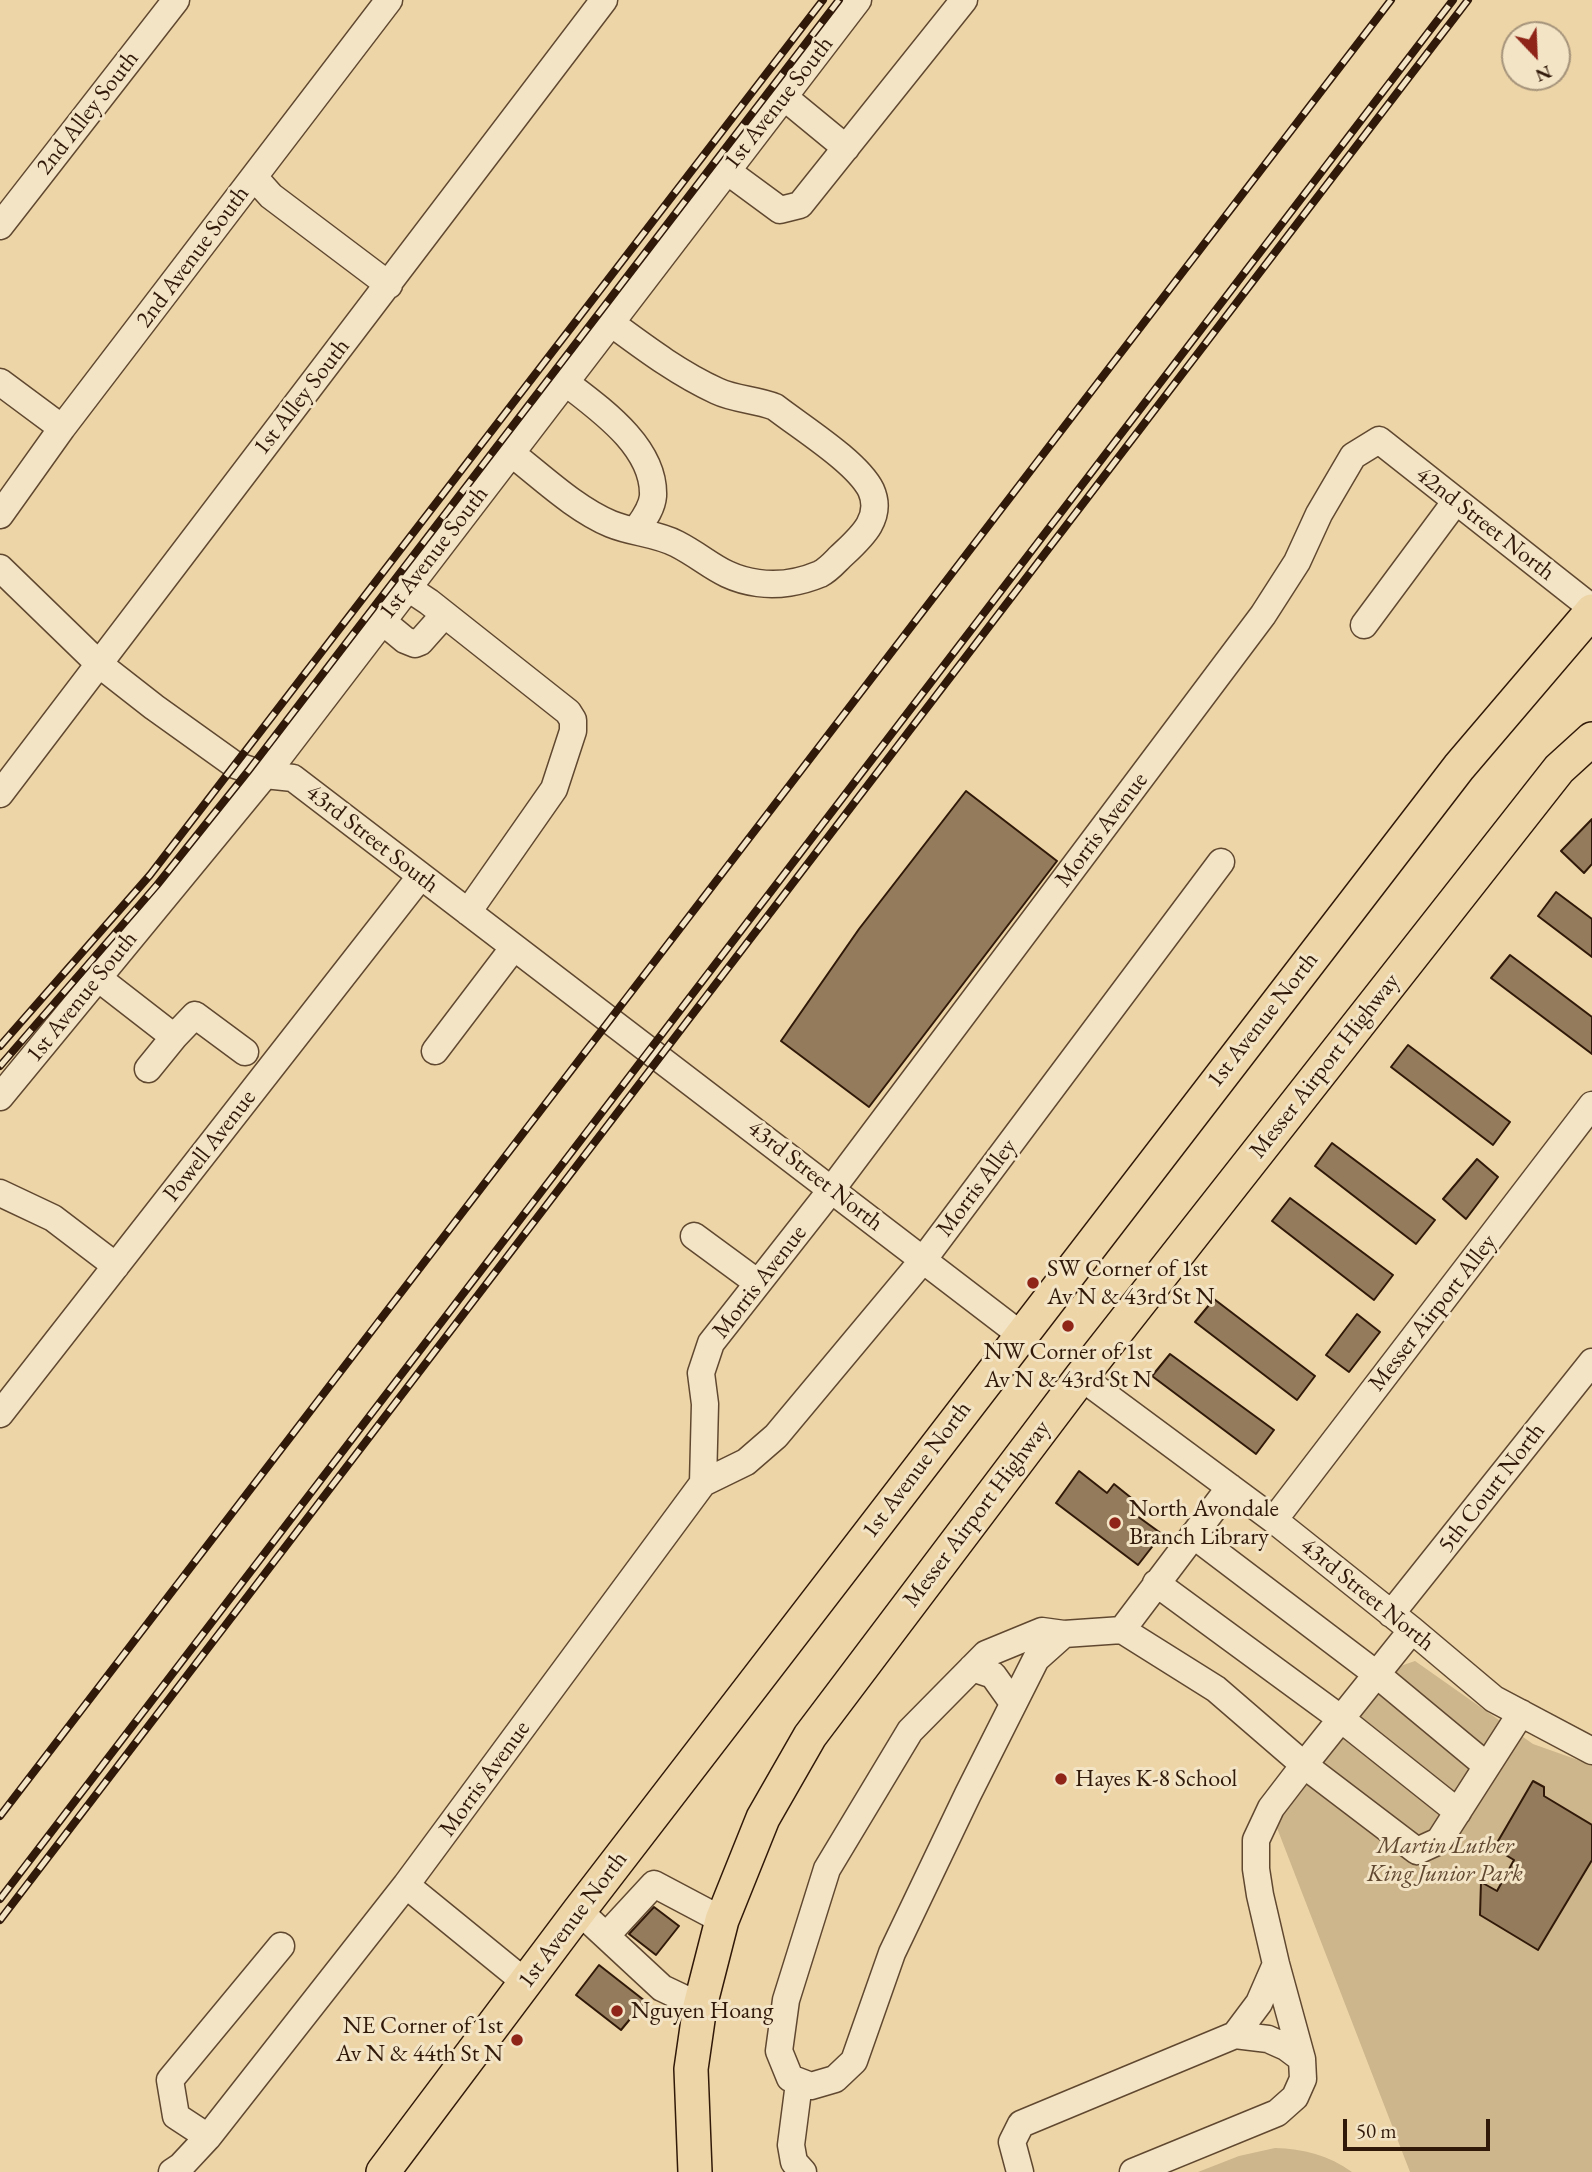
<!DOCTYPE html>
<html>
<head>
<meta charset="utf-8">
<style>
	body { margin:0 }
	#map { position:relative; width:1592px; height:2172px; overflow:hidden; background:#edd5a7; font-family:"EB Garamond",serif }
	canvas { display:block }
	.north { position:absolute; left:1501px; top:21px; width:70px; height:70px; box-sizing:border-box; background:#f3e4c6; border:2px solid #a5937a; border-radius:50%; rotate:157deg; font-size:19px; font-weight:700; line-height:28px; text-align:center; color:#311909 }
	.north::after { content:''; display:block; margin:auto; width:24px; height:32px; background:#8f2418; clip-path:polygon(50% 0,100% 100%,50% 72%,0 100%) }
	.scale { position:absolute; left:1343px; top:2119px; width:147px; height:32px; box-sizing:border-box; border:4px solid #311909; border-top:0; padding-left:9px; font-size:21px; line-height:24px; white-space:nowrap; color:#311909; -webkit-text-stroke:5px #f3e4c6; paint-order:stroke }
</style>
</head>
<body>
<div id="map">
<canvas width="1592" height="2172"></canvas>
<div class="north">N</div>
<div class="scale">50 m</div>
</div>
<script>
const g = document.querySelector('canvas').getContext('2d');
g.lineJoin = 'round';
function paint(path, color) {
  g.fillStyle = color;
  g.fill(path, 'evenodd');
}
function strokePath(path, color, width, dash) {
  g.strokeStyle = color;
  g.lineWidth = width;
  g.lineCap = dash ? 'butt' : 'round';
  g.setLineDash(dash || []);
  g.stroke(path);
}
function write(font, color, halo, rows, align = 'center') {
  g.font = font + ' "EB Garamond",serif';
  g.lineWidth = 6;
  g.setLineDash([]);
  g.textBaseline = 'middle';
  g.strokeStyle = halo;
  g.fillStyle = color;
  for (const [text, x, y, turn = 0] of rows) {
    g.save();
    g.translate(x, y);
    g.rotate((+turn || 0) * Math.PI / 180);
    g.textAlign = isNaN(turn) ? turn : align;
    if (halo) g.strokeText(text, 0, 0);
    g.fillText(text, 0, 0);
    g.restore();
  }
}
const green = new Path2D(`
	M1415 1661 1533 1744 1592 1765V2172H1410L1272 1815 1392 1669Z
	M1275 2148C1303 2149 1329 2155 1352 2172H1198L1239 2156Z`);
const building = new Path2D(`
	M966 791 1057 861 869 1107 781 1041 859 929Z
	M1592 819V864L1584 873 1561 851Z
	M1556 892 1592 919V957L1538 916Z
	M1510 955 1592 1017V1054L1491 978Z
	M1408 1045 1510 1122 1493 1145 1391 1067Z
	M1332 1143 1435 1220 1416 1244 1315 1166Z
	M1477 1159 1498 1177 1466 1219 1443 1199Z
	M1290 1198 1393 1275 1374 1300 1272 1221Z
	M1214 1299 1315 1376 1297 1400 1195 1322Z
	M1357 1314 1380 1332 1349 1372 1326 1355Z
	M1170 1354 1274 1430 1256 1454 1152 1376Z
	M1079 1471 1107 1493 1114 1484 1140 1505 1133 1513 1162 1534 1138 1565 1056 1503Z
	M1533 1781 1544 1787V1796L1592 1825V1860L1538 1950 1480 1915 1481 1882 1497 1891 1514 1860 1494 1848Z
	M654 1907 679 1926 656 1955 629 1934Z
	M599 1965 645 2001 621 2030 576 1995Z`);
const minor = new Path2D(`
	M784 97 846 148
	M727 171 780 210 800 205 964 0
	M254 177 271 196 389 285
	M0 226 176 0
	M0 382 62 428
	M565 382C600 409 655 447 653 496 652 509 643 520 636 530
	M511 453C542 477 575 509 611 524 633 533 656 533 677 544 708 560 721 578 758 583 778 586 801 582 820 574 828 570 834 563 840 557 859 539 884 519 871 490 857 462 802 428 775 407 756 399 736 400 717 391 678 373 645 348 611 323
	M0 515 62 428 389 0
	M0 568 99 664 154 707 235 765 265 775 293 778 1021 1335
	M408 588 429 602 568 712 573 720V731L554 789 468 912
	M382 621 405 640 415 644 420 642 444 615
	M1364 625 1456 501
	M0 794 604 0
	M98 978 174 1037 195 1015 245 1052
	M435 1051 514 947
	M148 1069 174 1037
	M0 1097 265 775 858 0
	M0 1193 53 1218 116 1266
	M694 1236 758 1283
	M1081 1377 1274 1520 1412 1630 1494 1699 1592 1751
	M0 1414 420 877
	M703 1483 746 1462 776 1436 923 1260 1221 862
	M1274 1520 1592 1105
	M1193 1535 1375 1673 1487 1766
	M1156 1583 1340 1718 1458 1812
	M1391 1614 1592 1362
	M1412 1630 1304 1765 1417 1851 1439 1841 1521 1713
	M1064 1634 1036 1659 968 1794 892 1953 854 2061 835 2079 811 2086 790 2078 779 2051 786 2000 827 1869 910 1731 986 1654 1042 1631 1064 1634 1122 1630
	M972 1668 993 1675 1013 1703
	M406 1885 525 1982
	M579 1911 662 1988 700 2006
	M606 1936 654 1884 722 1920
	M1235 2035 1259 2003 1276 1964
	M799 2083 791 2145 794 2162 803 2172
	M208 2137 176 2116 170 2080 281 1946
	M172 2172 181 2166 208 2137 406 1885 703 1483 705 1404 701 1373 711 1343 832 1189 1263 615 1297 562 1319 514 1353 456 1379 440 1592 608
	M1020 2172 1012 2142 1021 2124 1235 2035 1268 2039 1286 2047 1302 2059
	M1133 2172 1277 2113 1295 2097 1303 2079 1302 2059 1276 1964 1260 1895 1256 1869V1840L1271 1808 1304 1765 1216 1689 1122 1630 1230 1487`);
const major = new Path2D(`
	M383 2172 579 1911 1459 767 1592 611
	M695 2172 691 2069 700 2006 722 1920 763 1818 810 1736 1081 1377 1559 769 1592 739`);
const rail = new Path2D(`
	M0 1046 150 875 823 0
	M0 1066 157 885 249 770 839 0
	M0 1816 1391 0
	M0 1899 1453 0
	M0 1920 1468 0`);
const markers = [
	[1033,1283,7,"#8f2418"],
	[1068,1326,7,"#8f2418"],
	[1115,1523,7,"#8f2418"],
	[1061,1779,7,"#8f2418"],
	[617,2011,7,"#8f2418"],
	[517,2040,7,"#8f2418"]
];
const streetNames = [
	["1st Avenue South",779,103,-52],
	["2nd Alley South",88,113,-52],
	["2nd Avenue South",193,257,-53],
	["1st Alley South",302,397,-52],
	["42nd Street North",1485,524,38],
	["1st Avenue South",434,553,-52],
	["Morris Avenue",1102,830,-53],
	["43rd Street South",372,839,38],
	["1st Avenue South",82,997,-51],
	["1st Avenue North",1263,1020,-52],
	["Messer Airport Highway",1325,1066,-52],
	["Powell Avenue",210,1146,-52],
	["43rd Street North",815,1176,38],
	["Morris Alley",977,1188,-53],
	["Morris Avenue",760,1282,-52],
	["Messer Airport Alley",1433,1313,-52],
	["1st Avenue North",917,1470,-53],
	["5th Court North",1492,1488,-52],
	["Messer Airport Highway",977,1514,-53],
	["43rd Street North",1367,1595,39],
	["Morris Avenue",485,1779,-54],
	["1st Avenue North",573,1920,-53]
];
const poiNames = [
	["SW Corner of 1st",1047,1269],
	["Av N & 43rd St N",1047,1297],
	["NW Corner of 1st",1068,1352,"center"],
	["Av N & 43rd St N",1068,1380,"center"],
	["North Avondale",1129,1509],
	["Branch Library",1129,1537],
	["Hayes K-8 School",1075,1779],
	["Nguyen Hoang",631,2011],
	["NE Corner of 1st",503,2026,"right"],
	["Av N & 44th St N",503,2054,"right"]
];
const parkNames = [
	["Martin Luther",1445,1846],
	["King Junior Park",1445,1874]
];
paint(green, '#cdb58c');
paint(building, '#937b5b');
strokePath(building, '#311909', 2);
strokePath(minor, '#604830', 29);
strokePath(major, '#311909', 36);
strokePath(minor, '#f3e4c6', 26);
strokePath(major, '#edd5a7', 33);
strokePath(rail, '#311909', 8);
strokePath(rail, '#f3e4c6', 5, [16]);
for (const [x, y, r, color] of markers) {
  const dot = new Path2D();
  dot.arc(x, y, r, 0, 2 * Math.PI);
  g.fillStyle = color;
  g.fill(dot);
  strokePath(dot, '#f3e4c6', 2.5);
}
write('24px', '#311909', '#f3e4c6', streetNames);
write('24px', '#311909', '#f3e4c6', poiNames, 'left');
write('italic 24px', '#604830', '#f3e4c6', parkNames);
</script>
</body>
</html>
